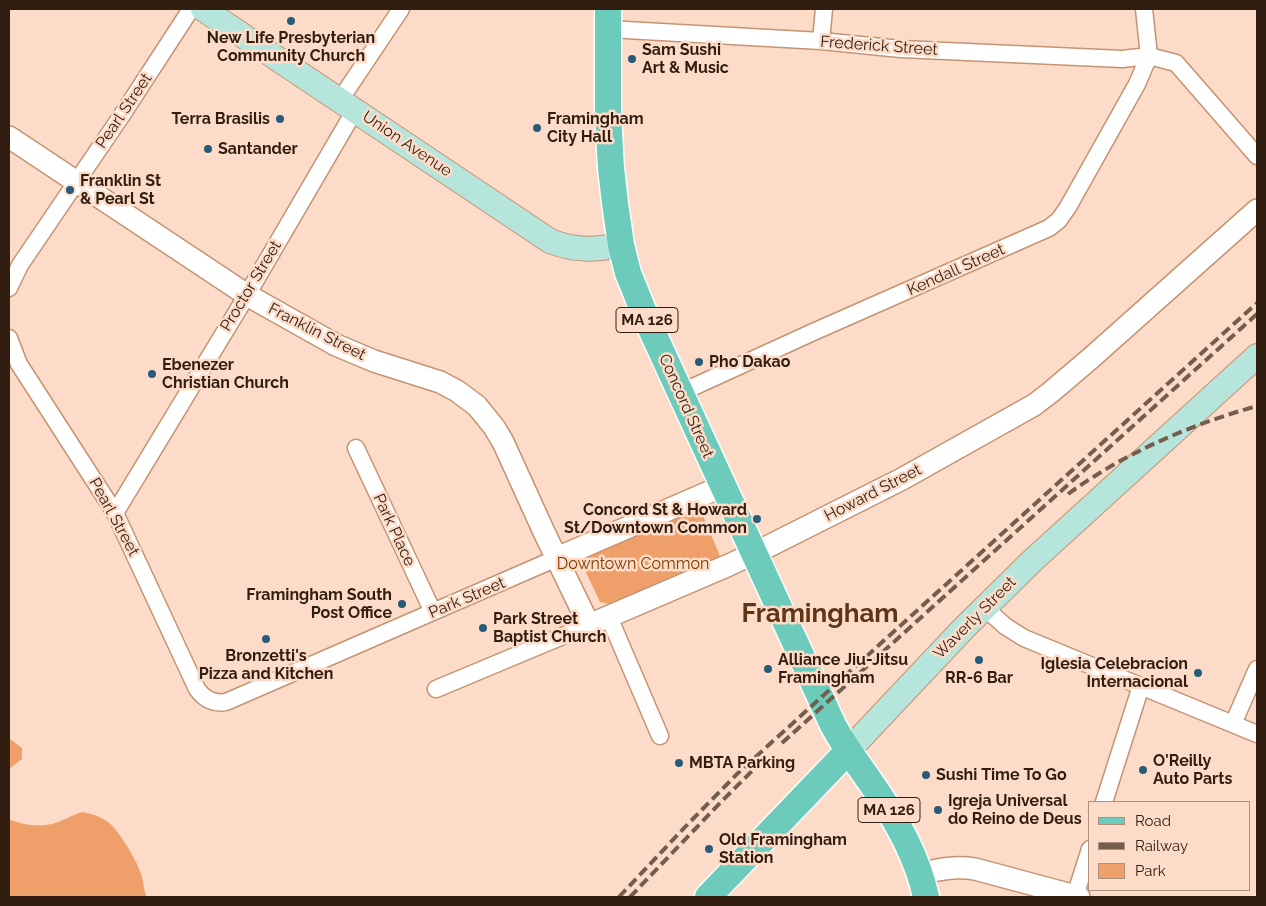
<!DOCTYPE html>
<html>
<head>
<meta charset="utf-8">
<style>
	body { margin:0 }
	#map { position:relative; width:1266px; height:906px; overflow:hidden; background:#fcdcc8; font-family:Raleway,sans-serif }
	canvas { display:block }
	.frame { position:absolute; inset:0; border:10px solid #311e10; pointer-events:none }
	.legend { position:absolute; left:1088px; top:801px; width:162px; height:90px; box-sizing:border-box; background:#fcdcc8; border:1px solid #ab907e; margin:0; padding:6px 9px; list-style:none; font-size:15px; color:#311e10 }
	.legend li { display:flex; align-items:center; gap:10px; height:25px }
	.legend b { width:25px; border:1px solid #ab907e }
</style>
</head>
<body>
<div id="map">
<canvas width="1266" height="906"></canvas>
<div class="frame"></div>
<ul class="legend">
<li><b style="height:6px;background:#6ccbba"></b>Road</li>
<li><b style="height:6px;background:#755d4d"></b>Railway</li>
<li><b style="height:14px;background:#efa06a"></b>Park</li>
</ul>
</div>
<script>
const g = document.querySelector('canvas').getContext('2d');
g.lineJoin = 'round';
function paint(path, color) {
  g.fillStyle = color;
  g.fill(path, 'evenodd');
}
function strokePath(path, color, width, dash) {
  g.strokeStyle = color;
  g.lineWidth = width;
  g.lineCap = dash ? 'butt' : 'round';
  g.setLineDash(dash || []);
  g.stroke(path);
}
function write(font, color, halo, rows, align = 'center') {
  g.font = font + ' Raleway,sans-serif';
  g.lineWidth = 5;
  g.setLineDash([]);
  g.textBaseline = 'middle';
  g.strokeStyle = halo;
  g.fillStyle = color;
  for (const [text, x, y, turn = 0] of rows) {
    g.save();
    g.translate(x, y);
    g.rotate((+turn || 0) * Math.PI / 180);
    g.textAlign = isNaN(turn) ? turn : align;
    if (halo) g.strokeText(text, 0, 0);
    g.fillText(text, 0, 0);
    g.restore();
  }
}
const green = new Path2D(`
	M699 506 720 556 610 604 600 602 582 564 585 556Z
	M9 738 22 748V759L9 769Z
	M82 812C92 814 100 816 108 822 119 830 137 861 141 874 144 882 143 890 147 897H9V819C22 825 38 827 52 824 60 822 73 815 82 812Z`);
const minor = new Path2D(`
	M608 29 821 41 901 49 1122 59 1149 56 1176 63 1257 156
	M821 41 824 9
	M340 100 401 9
	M9 288 20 265 122 115 191 9
	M9 338 19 364 115 513 197 689C204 699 214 704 226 702L557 558
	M680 393 811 333 1049 228 1059 220 1068 207 1137 84 1149 56 1144 9
	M356 448 433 612
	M115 513 247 295 355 110
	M984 607 1005 626 1024 638 1257 734
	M609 617 660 736
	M436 689 589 625
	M1233 724 1257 669
	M1104 802 1141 686
	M1075 896 1090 849`);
const tertiary = new Path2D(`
	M9 137 247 295 336 345 374 361 440 382 457 391 477 406 494 427 503 442 544 532 589 625 729 565 767 547 902 479 1034 405 1051 392 1091 358 1257 210
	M557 558 723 486
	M920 874C940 869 955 866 975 869L1079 897`);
const secondary = new Path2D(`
	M203 9 550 241C575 251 595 250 621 245
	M848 751 963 629 1032 561 1257 356`);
const primary = new Path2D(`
	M608 9V114L611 168 615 203 621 245 628 273 647 320 833 725C843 744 856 761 869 780 894 815 917 854 926 897
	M708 897 848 751`);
const rail = new Path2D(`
	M1068 494C1125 453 1189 425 1257 406
	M782 743 1257 314
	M619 897 685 827 739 772 837 683 1257 303
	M630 897 721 802 758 765`);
const markers = [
	[291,21,5,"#275c78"],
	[632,59,5,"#275c78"],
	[280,119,5,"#275c78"],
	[537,128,5,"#275c78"],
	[208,149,5,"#275c78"],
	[70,190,5,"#275c78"],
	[699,362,5,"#275c78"],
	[152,374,5,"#275c78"],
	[757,519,5,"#275c78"],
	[402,604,5,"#275c78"],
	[483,628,5,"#275c78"],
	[266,639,5,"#275c78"],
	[979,660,5,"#275c78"],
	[768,669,5,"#275c78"],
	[1198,673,5,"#275c78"],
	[679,763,5,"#275c78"],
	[1143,770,5,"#275c78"],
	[926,775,5,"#275c78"],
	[938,810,5,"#275c78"],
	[709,849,5,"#275c78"]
];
const shields = [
	[647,320,62],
	[889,810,62]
];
const shieldNames = [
	["MA 126",647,320],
	["MA 126",889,810]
];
const poiNames = [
	["New Life Presbyterian",291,38,"center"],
	["Community Church",291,56,"center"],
	["Sam Sushi",642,50],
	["Art & Music",642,68],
	["Terra Brasilis",270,119,"right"],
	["Framingham",547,119],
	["City Hall",547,137],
	["Santander",218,149],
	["Franklin St",80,181],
	["& Pearl St",80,199],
	["Pho Dakao",709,362],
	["Ebenezer",162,365],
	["Christian Church",162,383],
	["Concord St & Howard",747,510,"right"],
	["St/Downtown Common",747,528,"right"],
	["Framingham South",392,595,"right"],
	["Post Office",392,613,"right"],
	["Park Street",493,619],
	["Baptist Church",493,637],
	["Bronzetti's",266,656,"center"],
	["Pizza and Kitchen",266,674,"center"],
	["Alliance Jiu-Jitsu",778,660],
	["Framingham",778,678],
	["Iglesia Celebracion",1188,664,"right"],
	["Internacional",1188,682,"right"],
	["RR-6 Bar",979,678,"center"],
	["O'Reilly",1153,761],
	["Auto Parts",1153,779],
	["MBTA Parking",689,763],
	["Sushi Time To Go",936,775],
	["Igreja Universal",948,801],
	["do Reino de Deus",948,819],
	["Old Framingham",719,840],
	["Station",719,858]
];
const streetNames = [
	["Frederick Street",879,46,4],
	["Pearl Street",124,111,-56],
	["Union Avenue",407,144,34],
	["Kendall Street",956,270,-24],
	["Proctor Street",251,286,-59],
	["Franklin Street",317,332,27],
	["Concord Street",686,406,66],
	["Howard Street",873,493,-27],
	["Pearl Street",114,517,61],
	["Park Place",394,530,65],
	["Park Street",467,598,-23],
	["Waverly Street",975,618,-45]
];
const parkNames = [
	["Downtown Common",633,564]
];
const townNames = [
	["Framingham",820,614]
];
paint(green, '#efa06a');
strokePath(minor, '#c59372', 19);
strokePath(tertiary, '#c59372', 24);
strokePath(secondary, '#c59372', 26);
strokePath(primary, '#fff', 29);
strokePath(minor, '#fff', 16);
strokePath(tertiary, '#fff', 21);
strokePath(secondary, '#b6e5dc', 24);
strokePath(primary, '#6ccbba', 26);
strokePath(rail, '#755d4d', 4, [10, 5]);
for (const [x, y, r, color] of markers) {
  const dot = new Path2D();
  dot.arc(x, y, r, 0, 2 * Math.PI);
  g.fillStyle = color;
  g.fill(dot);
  strokePath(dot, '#fcdcc8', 2);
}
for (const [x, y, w] of shields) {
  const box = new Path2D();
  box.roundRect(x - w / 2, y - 12.5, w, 25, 4);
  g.fillStyle = '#fcdcc8';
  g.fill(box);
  strokePath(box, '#311e10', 1);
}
write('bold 15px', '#311e10', null, shieldNames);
write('bold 16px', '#311e10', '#fcdcc8', poiNames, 'left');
write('16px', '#311e10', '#fcdcc8', streetNames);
write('16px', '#7d3e02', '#fcdcc8', parkNames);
write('bold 26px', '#5f3515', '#fcdcc8', townNames);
</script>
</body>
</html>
